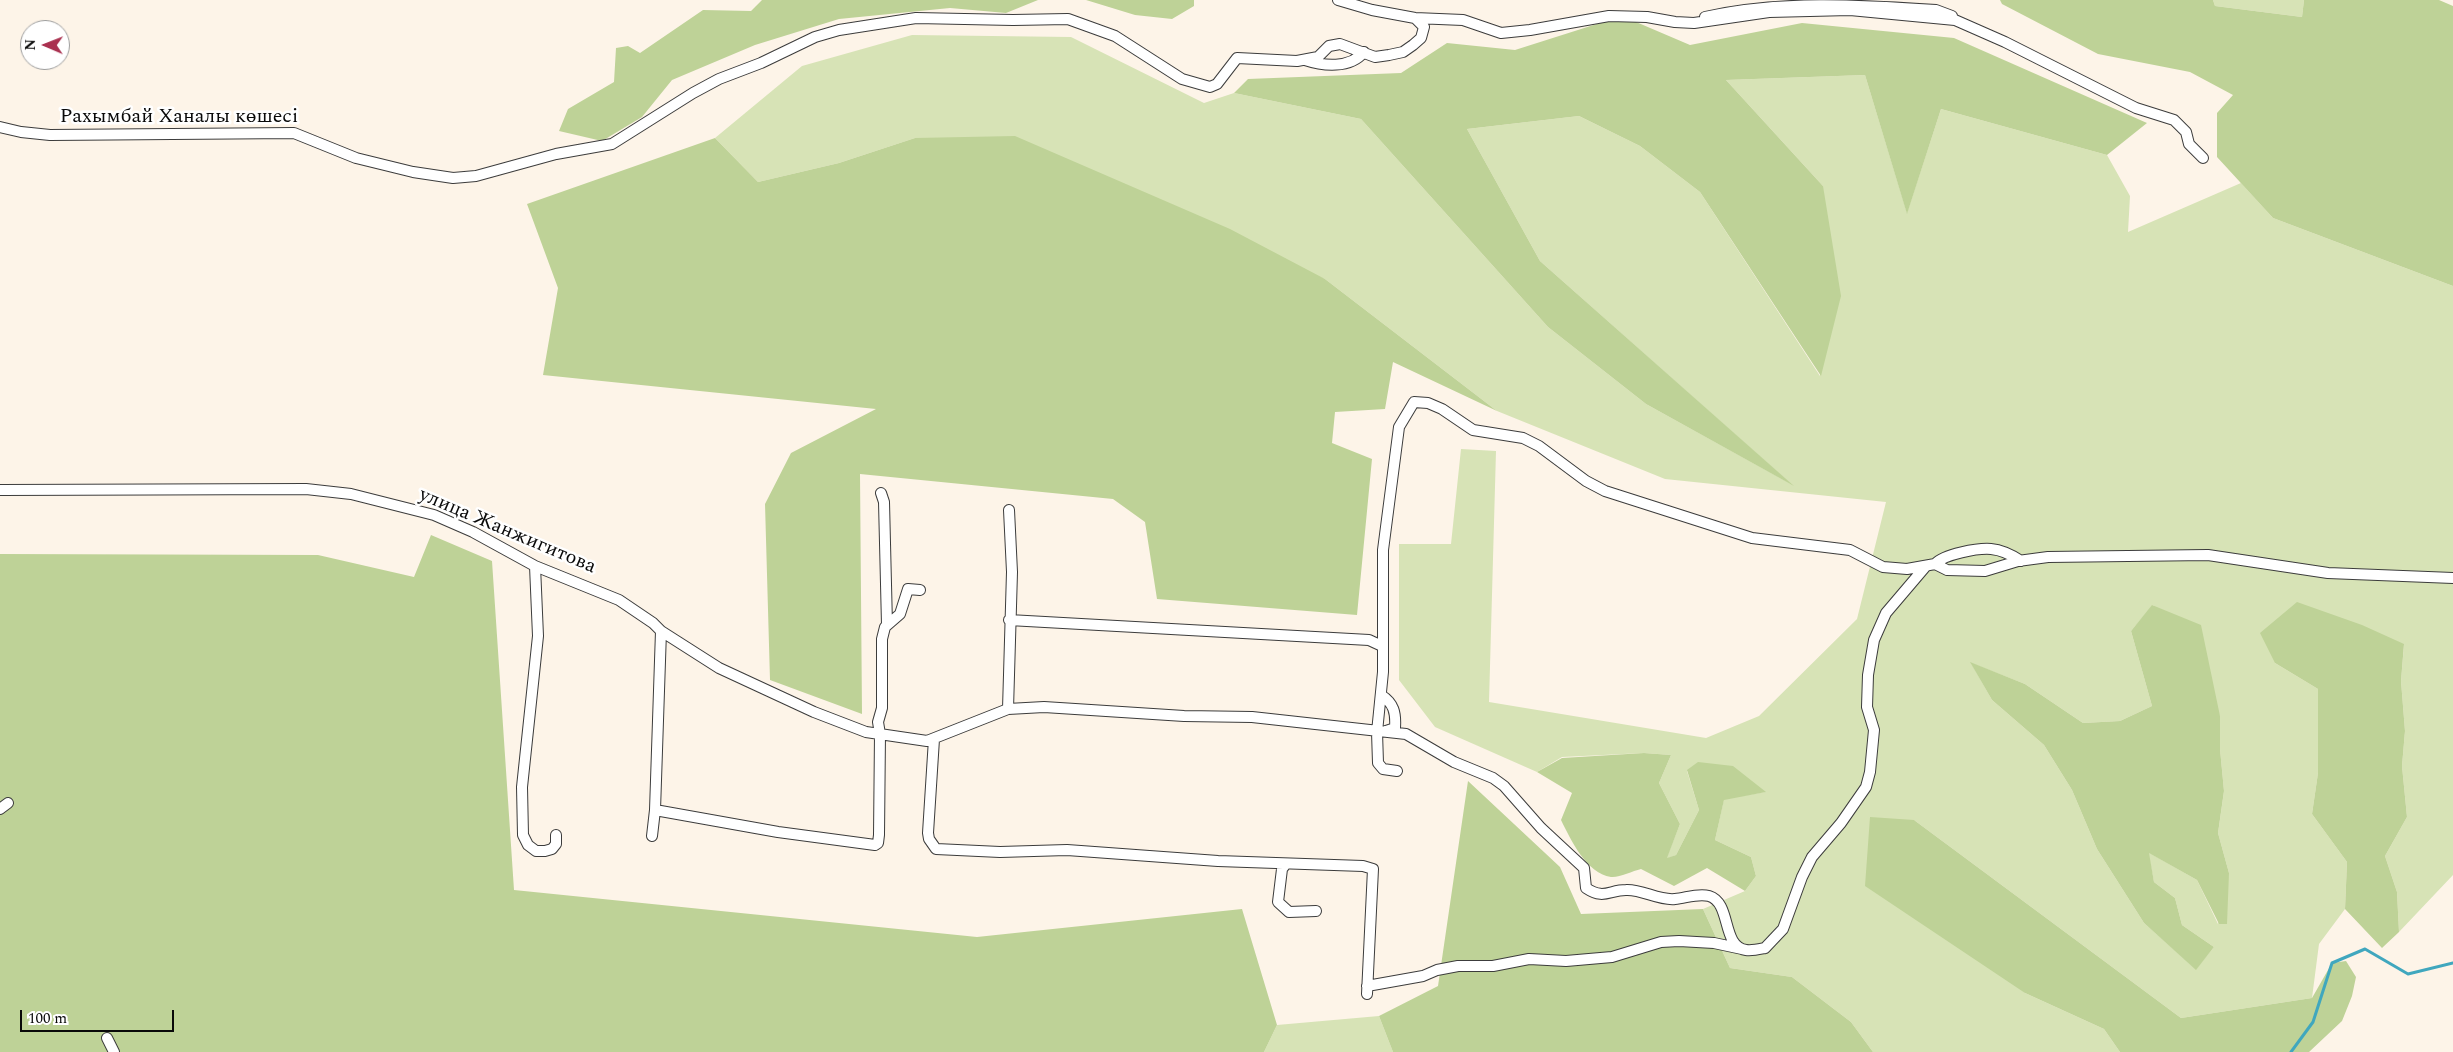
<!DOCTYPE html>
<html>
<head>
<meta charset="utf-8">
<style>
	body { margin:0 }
	#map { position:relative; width:2453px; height:1052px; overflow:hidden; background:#fdf4e8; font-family:Spectral,serif }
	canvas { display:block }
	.north { position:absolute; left:20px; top:20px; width:50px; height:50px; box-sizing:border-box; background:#fff; border:1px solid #9d9d9d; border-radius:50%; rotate:271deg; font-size:14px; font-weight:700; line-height:20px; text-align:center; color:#090909 }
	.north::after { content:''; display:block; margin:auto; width:18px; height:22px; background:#aa3150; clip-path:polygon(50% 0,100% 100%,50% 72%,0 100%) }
	.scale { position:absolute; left:20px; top:1010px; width:154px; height:22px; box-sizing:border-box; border:2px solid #090909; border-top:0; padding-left:6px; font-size:15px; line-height:18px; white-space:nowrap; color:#090909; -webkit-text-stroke:4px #fff; paint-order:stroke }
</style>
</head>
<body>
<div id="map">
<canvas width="2453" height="1052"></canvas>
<div class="north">N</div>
<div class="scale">100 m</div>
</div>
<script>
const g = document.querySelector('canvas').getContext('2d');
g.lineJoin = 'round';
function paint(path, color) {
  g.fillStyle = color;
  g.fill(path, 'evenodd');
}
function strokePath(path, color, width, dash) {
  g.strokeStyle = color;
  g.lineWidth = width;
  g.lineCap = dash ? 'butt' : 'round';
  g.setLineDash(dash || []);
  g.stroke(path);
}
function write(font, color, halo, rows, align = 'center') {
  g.font = font + ' Spectral,serif';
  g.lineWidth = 5;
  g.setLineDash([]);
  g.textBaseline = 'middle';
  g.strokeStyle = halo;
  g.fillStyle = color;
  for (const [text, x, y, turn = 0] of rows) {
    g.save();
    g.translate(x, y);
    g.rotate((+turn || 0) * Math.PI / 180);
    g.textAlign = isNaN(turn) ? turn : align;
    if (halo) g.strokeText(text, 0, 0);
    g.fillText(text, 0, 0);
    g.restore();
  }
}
const green = new Path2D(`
	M2213 0H2304L2302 17 2215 6Z
	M912 35 1071 37 1204 103 1234 93 1361 119 1548 327 1646 404 1791 484 1540 261 1467 129 1579 116 1640 146 1700 192 1820 376 1823 186 1726 80 1865 75 1907 213 1941 109 2107 155 2130 196 2128 232 2241 183 2273 218 2453 286V875L2399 932 2397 892 2385 856 2407 817 2402 766 2405 731 2401 681 2404 645 2275 663 2318 689V773L2312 814 2347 862 2345 909 2319 944 2312 998 2181 1018 1914 820 2025 993 2104 1029 2120 1052H1873L1851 1022 1792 977 1730 968 1703 909 1745 891 1756 876 1751 857 1715 840 1724 799 1765 792 1687 771 1699 810 1676 855 1666 859 1680 824 1659 783 1671 755 1644 753 1562 757 1537 772 1435 727 1399 680V544H1451L1461 449 1496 451 1489 702 1706 738 1759 716 1857 619 1886 502 1665 479 1497 411 1325 279 915 138 839 163 758 182 715 138 802 66ZM2153 605 2220 716V749L2224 791 2218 833 2229 873 2218 924 2197 880 2148 852 2154 882 2175 898 2182 925 2214 947 2196 969 2144 923 2097 849 2072 790 2044 745 1992 700 1971 663 2025 684 2083 723 2120 721 2152 706 2131 631Z
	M1379 1016 1393 1052H1264L1277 1025Z`);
const forest = new Path2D(`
	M762 0H1038L1006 13 950 8 839 19 755 45 672 80 642 117 602 141 559 131 568 109 614 82 616 48 628 46 640 53 703 10 751 11Z
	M1086 0H1194V6L1172 19 1135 15Z
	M2000 0H2213L2215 6 2302 17 2304 0H2439L2453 6V286L2273 218 2217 157V113L2233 95 2190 72 2098 54 2002 4Z
	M1622 16 1690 45 1802 23 1954 38 2147 123 2107 155 1941 109 1907 214 1865 75 1726 80 1823 186 1841 296 1821 376 1700 192 1640 146 1579 116 1467 129 1540 261 1794 486 1646 404 1548 327 1361 119 1234 93 1248 79 1401 73 1447 43 1515 50Z
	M1015 136 1230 229 1325 279 1497 411 1393 362 1385 409 1335 412 1332 443 1372 459 1357 615 1157 599 1145 522 1113 499 860 474 862 714 770 680 765 504 791 453 876 409 543 375 558 288 527 204 715 138 758 182 839 163 915 138Z
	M431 535 492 561 514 890 977 937 1242 909 1277 1025 1264 1052H0V554L318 555 414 577Z
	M2297 602 2362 625 2404 644 2401 681 2405 731 2402 766 2407 817 2385 856 2397 892 2399 932 2382 948 2345 909 2347 862 2312 814 2318 773V689L2275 663 2260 633Z
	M2152 605 2201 625 2220 716V749L2224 791 2218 833 2229 873 2227 924H2219L2197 880 2149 853 2154 882 2175 898 2182 925 2214 947 2196 970 2144 923 2097 849 2072 790 2044 745 1992 700 1970 662 2025 684 2083 723 2120 721 2152 706 2131 631Z
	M1644 753 1671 755 1659 783 1680 824 1667 858 1676 855 1699 810 1687 770 1698 762 1733 766 1766 792 1724 800 1715 840 1751 857 1756 876 1745 891 1707 868 1674 886 1641 869C1632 871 1619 878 1611 877 1586 873 1571 840 1561 820L1572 793 1537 772 1562 758Z
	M1468 781 1560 867 1581 914 1703 909 1730 968 1792 977 1851 1022 1873 1052H1393L1379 1016 1438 986Z
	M1870 817 1914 820 2181 1018 2312 998 2332 963 2346 961 2356 977 2352 996 2342 1021 2309 1052H2120L2104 1029 2025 993 1865 886Z`);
const stream = new Path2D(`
	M2291 1052 2313 1022 2332 963 2365 949 2408 974 2453 963`);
const street = new Path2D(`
	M1338 0 1372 10 1415 18 1463 20 1501 33 1530 30 1609 16 1647 17 1675 22 1694 23 1769 12 1850 10 1955 20 2005 42 2136 108 2174 120 2186 132 2189 144 2203 158
	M1705 17C1780 0 1860 5 1936 10L1952 16
	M1305 60C1323 66 1350 69 1364 52
	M0 127 21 132 50 135 294 133 356 158 413 172 453 178 476 176 556 154 612 144 693 93 719 79 761 63 815 37 839 30 916 18 1013 20 1068 19 1115 36 1182 79 1210 87 1217 84 1237 58 1297 61 1318 57 1329 46 1340 44 1375 57 1389 55 1403 52 1413 45 1421 38 1424 27 1415 18
	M0 490 306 489 351 494 434 515 473 532 535 566 619 600 653 623 661 631 719 668 814 712 866 732 927 741 1008 709 1044 707 1184 716 1252 717 1406 734 1454 762 1493 778 1504 786 1541 828 1584 868 1586 888C1604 900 1609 890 1626 890 1642 889 1659 901 1675 899 1686 898 1698 893 1709 896 1732 903 1721 946 1746 950 1752 951 1760 949 1765 948L1783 929 1802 877 1812 857 1841 823 1866 787 1870 772 1874 730 1867 707 1868 675 1874 640 1886 613 1926 566
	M881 493 884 502 887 625
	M1935 564C1944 554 1978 548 1991 549 2002 550 2012 555 2021 561
	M535 566 538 636 522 787 523 835 528 845 536 851H545L552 849 556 844V835
	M1009 620 1369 640 1382 646
	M661 631 655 810 778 832 875 845 878 843 879 835 880 734 878 722 882 708V639L885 627 900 614 908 589 920 590
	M1381 695C1394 703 1396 713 1395 728L1386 731
	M1008 709 1012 572 1009 510
	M934 739 928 833 929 839 936 849 1000 852 1067 850 1218 861 1363 866 1373 869 1367 994
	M1397 771 1383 769 1378 763 1377 732 1383 672V550L1399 427 1414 402 1428 403 1442 409 1473 430 1523 438 1539 446 1586 481 1605 491 1752 538 1850 550 1883 567 1907 569 1935 564 1947 570 1985 571 2018 561 2048 557 2208 555 2328 573 2453 578
	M0 809 8 803
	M652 836 655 810
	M1286 864 1282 869 1278 902 1289 912 1316 911
	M1367 986 1423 976 1437 970 1458 966H1493L1529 959 1566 961 1612 957 1661 942 1679 941 1714 943 1742 949
	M107 1038 114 1052`);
const streetNames = [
	["Рахымбай Ханалы көшесі",179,118],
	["улица Жанжигитова",507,532,23]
];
paint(green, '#d7e3b6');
paint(forest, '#bed297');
strokePath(stream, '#40a7be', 3);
strokePath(street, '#3c3c3c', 12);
strokePath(street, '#fff', 10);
write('20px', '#090909', '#fff', streetNames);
</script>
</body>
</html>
